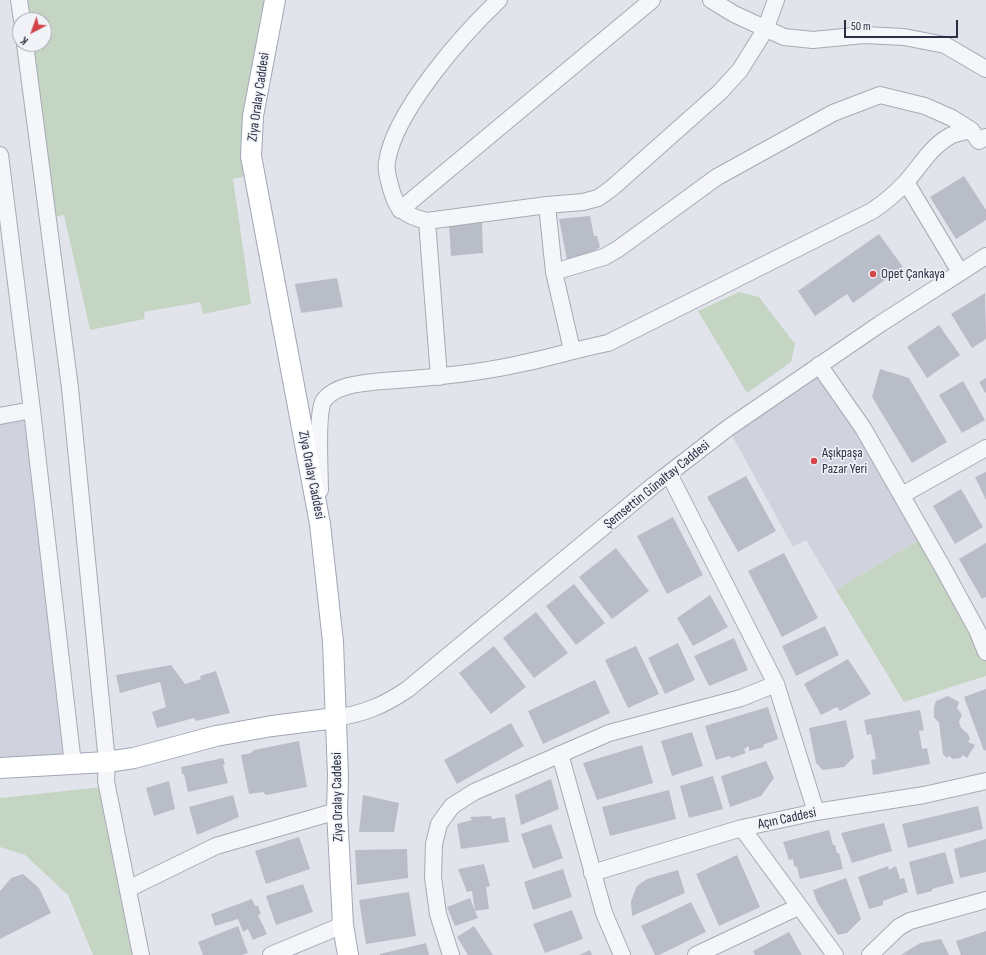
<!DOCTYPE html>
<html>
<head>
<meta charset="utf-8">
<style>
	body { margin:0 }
	#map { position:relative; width:986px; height:955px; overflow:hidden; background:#e2e4eb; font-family:"Sofia Sans Condensed",sans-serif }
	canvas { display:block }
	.north { position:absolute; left:12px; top:12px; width:40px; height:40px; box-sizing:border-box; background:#f2f3f8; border:1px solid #a2a5b0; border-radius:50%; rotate:221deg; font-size:11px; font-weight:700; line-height:16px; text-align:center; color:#293043 }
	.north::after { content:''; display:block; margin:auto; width:14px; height:18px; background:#d2454b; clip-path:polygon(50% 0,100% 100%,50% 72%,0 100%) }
	.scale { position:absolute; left:844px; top:20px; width:114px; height:18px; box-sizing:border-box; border:2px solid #293043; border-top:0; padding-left:5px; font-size:12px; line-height:14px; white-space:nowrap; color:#293043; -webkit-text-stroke:3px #f2f3f8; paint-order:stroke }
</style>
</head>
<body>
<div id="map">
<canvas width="986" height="955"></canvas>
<div class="north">K</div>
<div class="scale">50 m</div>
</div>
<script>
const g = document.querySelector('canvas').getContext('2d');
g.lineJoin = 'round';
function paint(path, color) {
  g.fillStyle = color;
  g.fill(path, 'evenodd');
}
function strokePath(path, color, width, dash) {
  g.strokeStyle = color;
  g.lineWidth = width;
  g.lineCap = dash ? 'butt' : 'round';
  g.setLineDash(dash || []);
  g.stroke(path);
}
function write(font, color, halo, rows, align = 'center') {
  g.font = font + ' "Sofia Sans Condensed",sans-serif';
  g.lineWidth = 3;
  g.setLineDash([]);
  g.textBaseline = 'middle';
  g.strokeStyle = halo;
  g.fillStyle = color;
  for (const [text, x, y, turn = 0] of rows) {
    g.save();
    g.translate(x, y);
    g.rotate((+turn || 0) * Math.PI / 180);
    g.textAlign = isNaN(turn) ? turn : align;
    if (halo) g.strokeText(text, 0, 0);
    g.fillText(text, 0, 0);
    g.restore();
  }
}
const built = new Path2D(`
	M819 365 925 536 836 590 806 540 793 547 728 428Z
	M32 410 73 764 0 768V416Z`);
const green = new Path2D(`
	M19 0H275L254 174 233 179 251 304 203 314 200 302 144 312 145 319 90 330 64 215 48 218 25 44H44V20H22Z
	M739 292 759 297 795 344 791 362 747 393 698 311Z
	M925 536 986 652V676L904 702 836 590Z
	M102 787 138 955H93L68 895 25 855 0 847V798Z`);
const building = new Path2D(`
	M964 176 986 210V220L956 239 930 197Z
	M590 216 594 236H597L600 247 591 253 567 260 559 219Z
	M482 223 483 253 451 256 449 224Z
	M879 234 903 267 853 303 847 294 815 316 798 291Z
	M337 278 343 307 301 313 295 284Z
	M985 293 986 339 972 348 951 314Z
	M939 325 960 355 927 378 907 347Z
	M880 369 909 378 947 442 912 463 872 397Z
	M986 378V394L979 382Z
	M963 381 985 420 962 433 939 395Z
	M986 472V500L975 477Z
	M746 476 776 531 738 552 707 497Z
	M961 489 983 527 955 544 933 506Z
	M673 517 703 575 667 594 637 536Z
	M986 543V597L982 599 959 559Z
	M616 548 649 591 612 619 579 577Z
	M784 553 818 618 782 637 748 571Z
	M574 584 605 623 576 645 546 606Z
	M710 595 728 627 693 646 677 618Z
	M536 612 568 653 534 678 503 638Z
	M825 626 839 655 796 676 782 646Z
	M734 638 748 670 709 686 694 656Z
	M678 643 695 680 665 694 648 658Z
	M494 646 526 687 491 714 459 673Z
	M636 646 659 694 628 708 605 660Z
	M848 659 871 694 840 711 837 707 821 715 804 684Z
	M171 665 185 684 201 679 200 676 216 671 230 713 196 721 194 718 157 728 152 712 166 707 160 682 120 693 116 675Z
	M595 680 610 713 543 744 528 711Z
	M986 689V750L984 751 964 697Z
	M948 696 959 702 957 708 962 715 959 722 961 728 968 734 970 739 968 742 975 745 967 758 963 755 960 758 953 759 949 756 947 758 943 754 939 723 934 717V707L936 701Z
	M768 707 778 739 763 745 764 747 749 751V746L744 749 746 753 732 758 729 756 716 760 705 726Z
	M920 710 924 730 919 731 922 749 927 748 930 764 873 775 871 760 876 759 871 734 867 735 864 720Z
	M846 720 854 757 844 767 823 770 816 763 809 728Z
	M511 723 524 746 457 784 444 760Z
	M692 732 703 766 672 776 661 741Z
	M299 741 307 787 266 795 263 792 249 794 241 755 251 753 254 750Z
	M642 745 653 783 597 800 583 763Z
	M223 758 225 764 223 765 228 783 188 792 184 774H182L181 767Z
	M766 761 774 778 761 796 730 807 721 776Z
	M713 776 723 809 689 818 680 786Z
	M551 779 559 809 521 825 515 795Z
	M169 781 175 809 154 816 146 788Z
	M669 790 676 819 610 836 602 807Z
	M233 795 239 817 197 835 189 807Z
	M363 795 399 803 394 832H359Z
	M978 806 983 829 908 848 902 824Z
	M491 816 492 819 505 817 509 842 461 849 457 824 472 820 470 817Z
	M884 823 892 851 852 863 841 833Z
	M551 824 563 858 533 869 521 834Z
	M829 830 833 845H835L837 853H839L843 869 800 879 797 867 794 866 793 859 789 860 783 842Z
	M299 837 310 869 266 884 255 851Z
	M986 839V872L960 878 954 849Z
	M407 849 408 878 357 885 355 850Z
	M945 852 954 883 932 889V891L917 895 909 862Z
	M737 855 760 907 719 926 696 874Z
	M484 864 490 886 486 887 489 909 475 911 478 918 455 926 447 907 470 898 475 911 472 891 467 892 458 869Z
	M888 866 889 870 896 866 900 879 904 878 908 892 883 901V905L869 909 858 877Z
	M563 869 572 897 533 910 524 882Z
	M678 870 685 893 632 916 631 901 637 886 647 879Z
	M23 874 39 888 51 913 0 939V891L11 878Z
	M846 878 861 919 847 933 838 935 817 902 813 890Z
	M303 884 313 912 276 925 266 896Z
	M409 892 416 936 366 944 359 900Z
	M252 899 255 906H258L261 914 258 915 267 934 253 940 248 929 243 932 238 919 215 926 211 914Z
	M691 902 706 932 659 955H655L641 926Z
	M572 910 583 939 545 953 533 924Z
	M238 926 248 953 242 955H203L198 942Z
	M474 926 493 955H468L457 937Z
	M986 931V955H961L956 941Z
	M789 932 802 955H755L753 951Z
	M941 939 949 955H901L920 943Z
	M426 943 429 955H380V954Z
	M590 950 592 955H579Z`);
const minor = new Path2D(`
	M19 0 22 20
	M499 0C463 34 394 112 387 162 385 170 389 180 391 189 393 195 396 206 402 210 409 216 418 219 427 221L547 205 583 202 598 198 612 188 720 92 740 70 765 30 776 0
	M711 0 734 14 784 37 813 40 864 35 904 37 945 45 986 69
	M25 44 70 388 107 762 106 781 141 955
	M0 155 32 410 73 764
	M906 182 960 272
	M547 205 554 272 572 350
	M400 210 652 0
	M427 221 439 377
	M554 272 604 257 618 249 717 177 833 113 880 95 925 106 952 118 971 130 979 141 986 137
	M819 365 863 428 943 568 977 630 986 652
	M0 416 32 410
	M669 474 776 684 816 812
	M320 490C320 473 316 412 324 400 336 384 365 383 383 381 429 378 475 374 519 364 549 358 578 349 608 343L872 211C884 203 895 194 905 183 920 167 930 147 950 136 956 133 965 132 971 130
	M902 495 986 448
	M336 718C365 713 383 706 408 689L654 485 728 428 880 324 986 256
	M560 754 604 913 622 955
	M742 828 835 955
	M592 873 742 828 816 812 924 795 986 781
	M128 889 216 846 337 811
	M271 955 343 925
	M451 955 438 914 433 877 434 844 439 824 452 806 474 792 609 733 741 698 776 684
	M696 955 798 907
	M870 955 899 927 910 921 986 900`);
const major = new Path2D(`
	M275 0 253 116 251 156 320 524 333 642 338 776 337 811 343 925 348 955
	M0 768 107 762 134 758 216 736 272 726 336 718`);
const markers = [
	[873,274,4,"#d2454b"],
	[814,461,4,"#d2454b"]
];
const streetNames = [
	["Ziya Oralay Caddesi",259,97,-82],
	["Ziya Oralay Caddesi",311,475,79],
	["Şemsettin Günaltay Caddesi",657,485,-39],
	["Ziya Oralay Caddesi",338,797,-91],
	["Açın Caddesi",787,819,-12]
];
const poiNames = [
	["Opet Çankaya",881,274],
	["Aşıkpaşa",822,453],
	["Pazar Yeri",822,469]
];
paint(built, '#d0d3dd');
paint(green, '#c5d5c3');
paint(building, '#b9bdc8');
strokePath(minor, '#a7aab5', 18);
strokePath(major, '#a1a7b7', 22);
strokePath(minor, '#f5f6f9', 16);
strokePath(major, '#fff', 20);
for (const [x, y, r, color] of markers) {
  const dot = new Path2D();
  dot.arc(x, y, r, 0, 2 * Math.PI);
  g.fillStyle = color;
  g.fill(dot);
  strokePath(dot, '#f2f3f8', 1.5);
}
write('14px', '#293043', '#f2f3f8', streetNames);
write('14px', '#293043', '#f2f3f8', poiNames, 'left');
</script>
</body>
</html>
